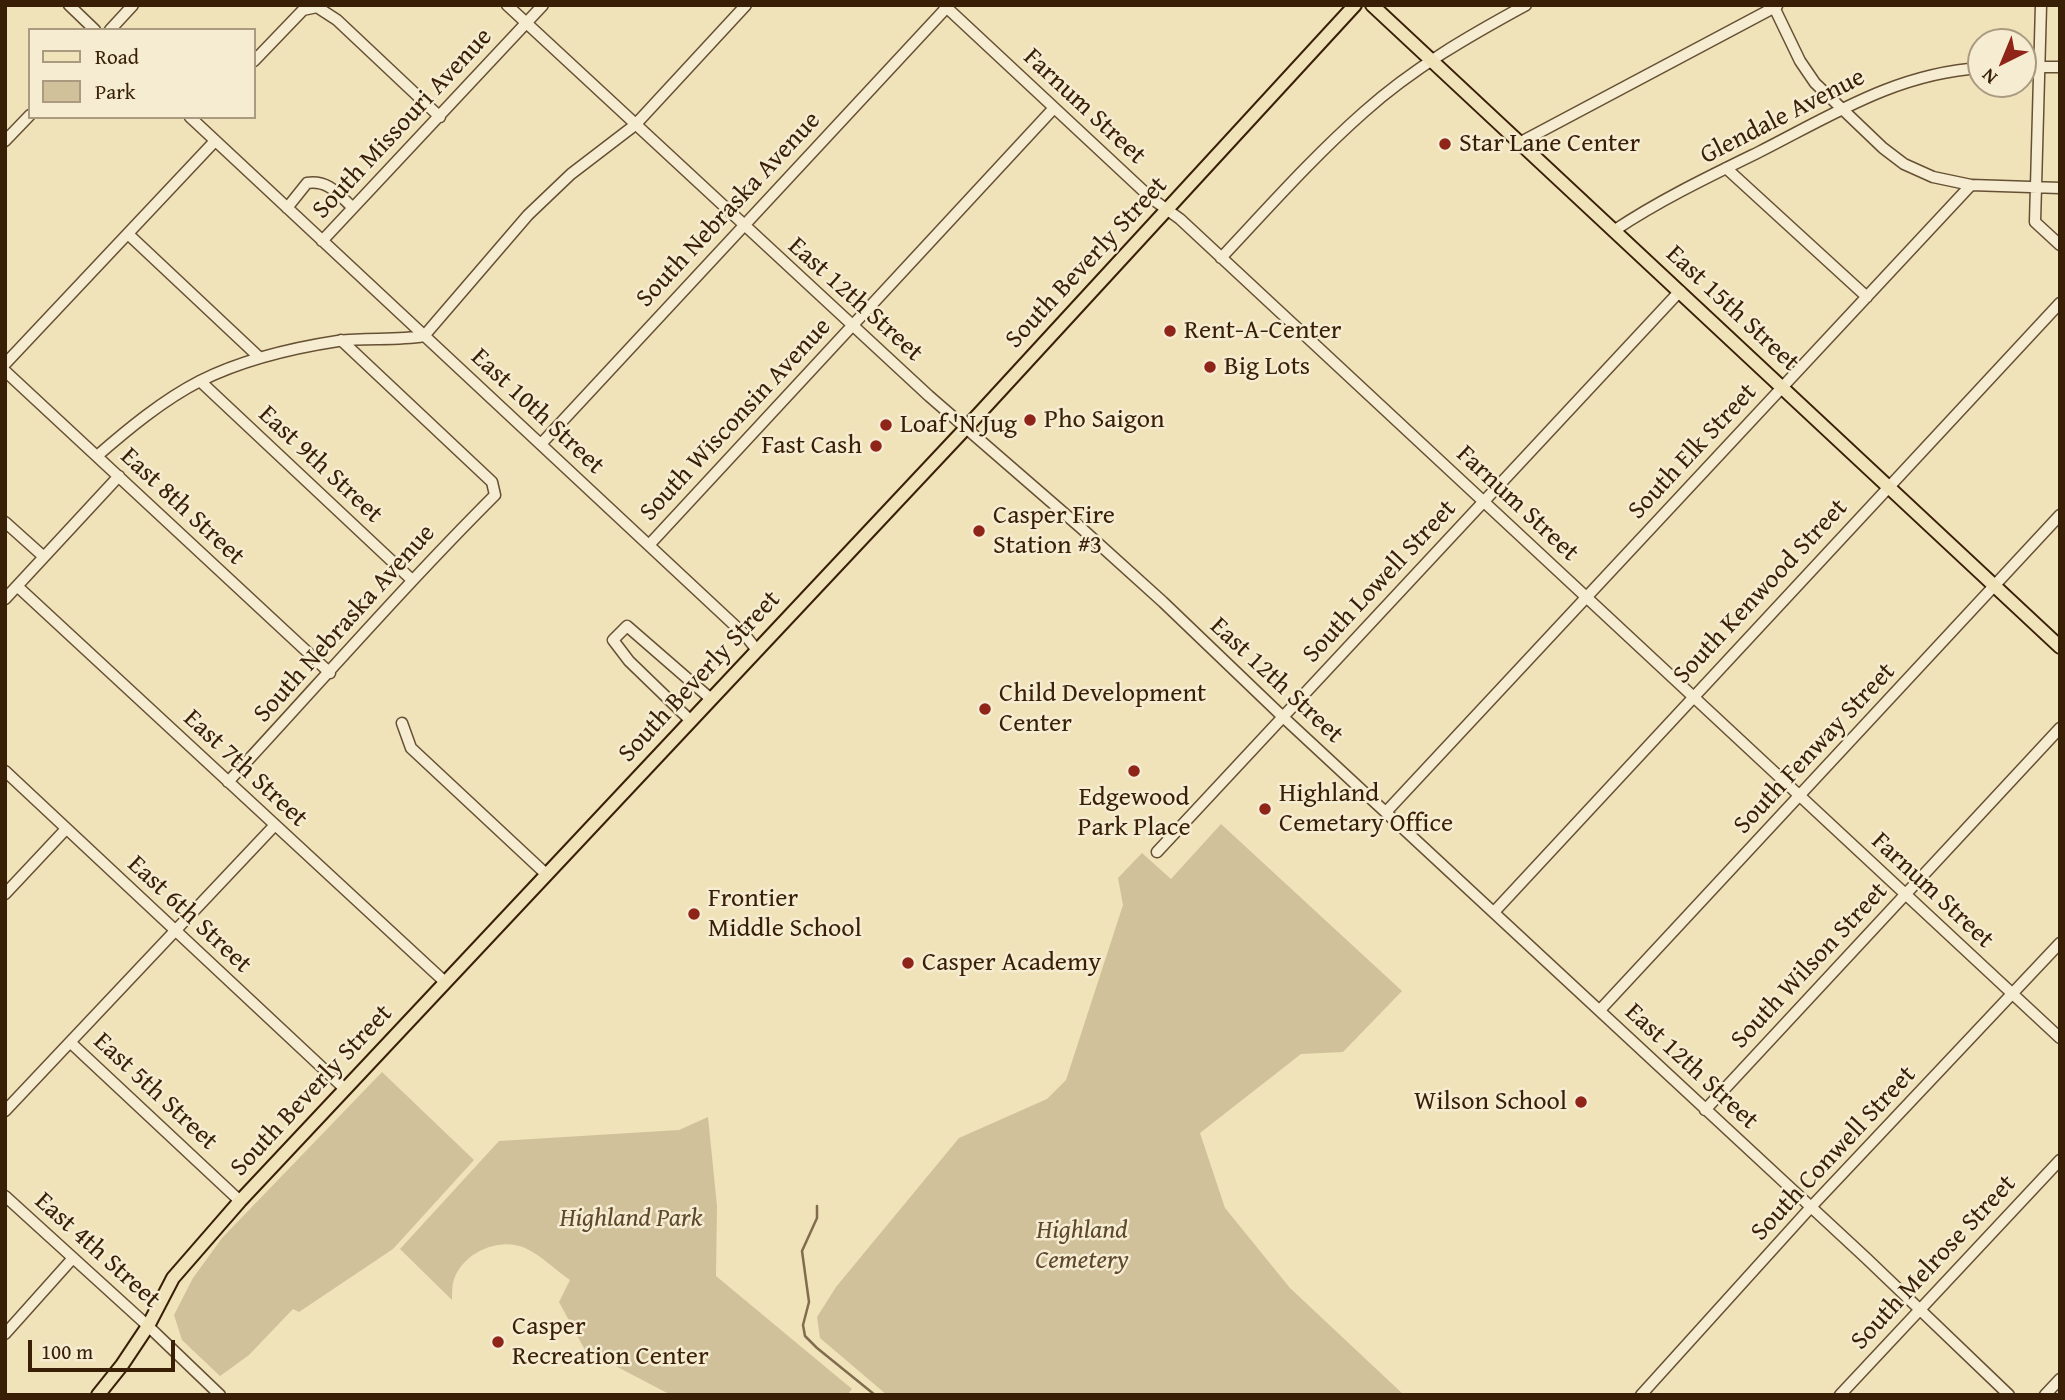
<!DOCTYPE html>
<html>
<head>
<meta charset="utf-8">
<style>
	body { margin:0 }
	#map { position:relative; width:2065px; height:1400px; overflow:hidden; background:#f0e2b9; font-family:"Gentium Book Plus",serif }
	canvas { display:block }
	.frame { position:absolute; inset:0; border:7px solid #381f06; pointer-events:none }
	.legend { position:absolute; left:28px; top:28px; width:228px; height:91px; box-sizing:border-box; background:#f5ecd2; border:2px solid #a99a80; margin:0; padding:9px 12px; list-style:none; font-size:21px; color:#381f06 }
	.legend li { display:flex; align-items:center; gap:14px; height:35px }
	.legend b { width:35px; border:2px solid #a99a80 }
	.north { position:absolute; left:1967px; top:28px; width:70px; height:70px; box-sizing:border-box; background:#f5ecd2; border:2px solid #a99a80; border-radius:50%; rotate:223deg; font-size:19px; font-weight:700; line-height:28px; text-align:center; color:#381f06 }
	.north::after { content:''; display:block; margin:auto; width:24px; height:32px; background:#8f2418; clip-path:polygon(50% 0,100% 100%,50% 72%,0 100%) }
	.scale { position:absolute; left:28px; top:1340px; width:147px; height:32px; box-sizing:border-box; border:4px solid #381f06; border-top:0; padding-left:9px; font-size:21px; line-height:24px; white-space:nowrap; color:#381f06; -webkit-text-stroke:5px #f5ecd2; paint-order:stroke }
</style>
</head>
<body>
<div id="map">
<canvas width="2065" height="1400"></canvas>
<div class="frame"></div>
<ul class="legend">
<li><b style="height:9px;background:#f0e2b9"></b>Road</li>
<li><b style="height:19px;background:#d1c19b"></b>Park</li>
</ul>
<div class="north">N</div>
<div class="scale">100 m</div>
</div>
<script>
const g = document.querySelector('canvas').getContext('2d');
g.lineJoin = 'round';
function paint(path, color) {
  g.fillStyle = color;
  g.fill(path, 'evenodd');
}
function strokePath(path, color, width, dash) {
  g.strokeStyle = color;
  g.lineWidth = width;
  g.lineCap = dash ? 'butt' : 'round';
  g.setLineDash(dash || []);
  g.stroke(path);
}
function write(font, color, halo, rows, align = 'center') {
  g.font = font + ' "Gentium Book Plus",serif';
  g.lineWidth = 5;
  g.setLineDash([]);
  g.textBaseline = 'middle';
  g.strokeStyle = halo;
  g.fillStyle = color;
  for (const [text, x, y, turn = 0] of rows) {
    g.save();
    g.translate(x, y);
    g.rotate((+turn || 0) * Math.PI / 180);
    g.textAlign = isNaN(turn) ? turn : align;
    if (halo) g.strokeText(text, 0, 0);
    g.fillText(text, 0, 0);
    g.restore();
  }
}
const green = new Path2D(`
	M1221 824 1402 991 1343 1052 1301 1054 1200 1133 1225 1208 1290 1288 1404 1395H887L820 1338 817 1317 836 1287 959 1138 1047 1099 1066 1080 1123 905 1118 878 1142 853 1171 879Z
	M382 1072 474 1160 393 1249 299 1312 293 1309 249 1355 220 1376 182 1340 174 1315 193 1278 222 1238Z
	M708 1117 717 1206 716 1276 852 1389 847 1395H671L585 1350 559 1302 570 1280C555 1270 541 1255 525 1248 498 1236 460 1254 453 1283 452 1288 452 1295 452 1300L400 1249 499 1141 679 1130Z`);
const stream = new Path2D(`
	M817 1206V1218L802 1251 809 1302 803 1325 805 1336 817 1348 875 1395`);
const minor = new Path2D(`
	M69 5 95 30
	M507 5 929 396 1080 527 1163 602 1283 717 1866 1258 2009 1395
	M944 5 1151 198 1180 219 2060 1038
	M1773 5 1800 61 1815 83 1883 148 1904 164 1933 177 1971 185 2060 188
	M2041 5 2035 222 2060 245
	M110 30 133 5
	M254 61 303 10 317 7 337 20 440 117
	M2023 67H2060
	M190 117 745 635 756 649
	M5 141 30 115
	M1521 142 1777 6
	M1726 168 1867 297
	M287 208 307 183C329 180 338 194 353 208
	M1615 230C1660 200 1710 176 1759 152 1832 115 1897 73 1981 68
	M128 234 260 358
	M322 241 543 5
	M1221 258C1268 208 1313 157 1364 112 1413 68 1469 36 1526 5
	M5 364 215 141
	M5 371 330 673
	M200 381 412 580
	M541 444 949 5
	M97 456C128 429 163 400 200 381 242 360 292 348 338 341 367 337 395 341 424 336L528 215 571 174 635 125 746 5
	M5 522 44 557
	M649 545 1054 108
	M17 586 445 982
	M5 599 119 476
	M691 721 629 661 613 640 627 626 711 699
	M402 723 411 748 546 874
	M5 771 345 1089
	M228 782C317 686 403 587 495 495L492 482 341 340
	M1386 812 1971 185
	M1157 852 1680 291
	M5 894 66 829
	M1494 912 2060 303
	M1600 1010 2060 515
	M71 1043 240 1201
	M1705 1110 2060 728
	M5 1111 275 825
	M5 1196 148 1326 220 1395
	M5 1334 73 1258
	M1641 1395 1811 1207 2060 943
	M1840 1395 2060 1160
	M2045 1395 2060 1379`);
const major = new Path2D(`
	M1372 5 2060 647
	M98 1395 122 1365 148 1326 173 1278 240 1201 965 429 1355 5`);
const markers = [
	[1445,144,7,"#8f2418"],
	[1170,331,7,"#8f2418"],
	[1210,367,7,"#8f2418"],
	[1030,420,7,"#8f2418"],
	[886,425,7,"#8f2418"],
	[876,446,7,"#8f2418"],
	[979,531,7,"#8f2418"],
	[985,709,7,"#8f2418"],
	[1134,771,7,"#8f2418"],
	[1265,809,7,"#8f2418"],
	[694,914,7,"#8f2418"],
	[908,963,7,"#8f2418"],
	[1581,1102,7,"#8f2418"],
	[498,1342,7,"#8f2418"]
];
const streetNames = [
	["Farnum Street",1084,107,43],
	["Glendale Avenue",1783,117,-27],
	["South Missouri Avenue",403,124,-47],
	["South Nebraska Avenue",729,210,-47],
	["South Beverly Street",1087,263,-47],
	["East 12th Street",855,300,42],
	["East 15th Street",1732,309,43],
	["East 10th Street",537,412,43],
	["South Wisconsin Avenue",736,420,-47],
	["South Elk Street",1693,452,-47],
	["East 9th Street",320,465,43],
	["Farnum Street",1517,504,43],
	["East 8th Street",182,507,43],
	["South Lowell Street",1380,582,-47],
	["South Kenwood Street",1761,592,-47],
	["South Nebraska Avenue",345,624,-48],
	["South Beverly Street",700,677,-47],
	["East 12th Street",1276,681,43],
	["South Fenway Street",1815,749,-47],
	["East 7th Street",245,769,43],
	["Farnum Street",1932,891,43],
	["East 6th Street",189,915,43],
	["South Wilson Street",1810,966,-47],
	["East 12th Street",1691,1067,43],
	["South Beverly Street",312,1091,-47],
	["East 5th Street",155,1092,43],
	["South Conwell Street",1834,1154,-47],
	["East 4th Street",97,1251,42],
	["South Melrose Street",1934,1263,-47]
];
const poiNames = [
	["Star Lane Center",1459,144],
	["Rent-A-Center",1184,331],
	["Big Lots",1224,367],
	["Pho Saigon",1044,420],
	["Loaf 'N Jug",900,425],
	["Fast Cash",862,446,"right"],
	["Casper Fire",993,516],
	["Station #3",993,546],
	["Child Development",999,694],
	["Center",999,724],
	["Highland",1279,794],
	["Cemetary Office",1279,824],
	["Edgewood",1134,798,"center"],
	["Park Place",1134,828,"center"],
	["Frontier",708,899],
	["Middle School",708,929],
	["Casper Academy",922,963],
	["Wilson School",1567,1102,"right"],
	["Casper",512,1327],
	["Recreation Center",512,1357]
];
const parkNames = [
	["Highland Park",631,1219],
	["Highland",1082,1231],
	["Cemetery",1082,1261]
];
paint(green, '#d1c19b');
strokePath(stream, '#816c4d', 2.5);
strokePath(minor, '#665033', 13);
strokePath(major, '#381f06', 16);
strokePath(minor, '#f5ecd2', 10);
strokePath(major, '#f0e2b9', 12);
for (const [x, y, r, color] of markers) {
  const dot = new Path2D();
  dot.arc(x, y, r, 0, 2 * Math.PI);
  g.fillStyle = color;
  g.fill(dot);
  strokePath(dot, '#f5ecd2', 2.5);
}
write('26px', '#381f06', '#f5ecd2', streetNames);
write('26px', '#381f06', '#f5ecd2', poiNames, 'left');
write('italic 26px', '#5e482b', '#f5ecd2', parkNames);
</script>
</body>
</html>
